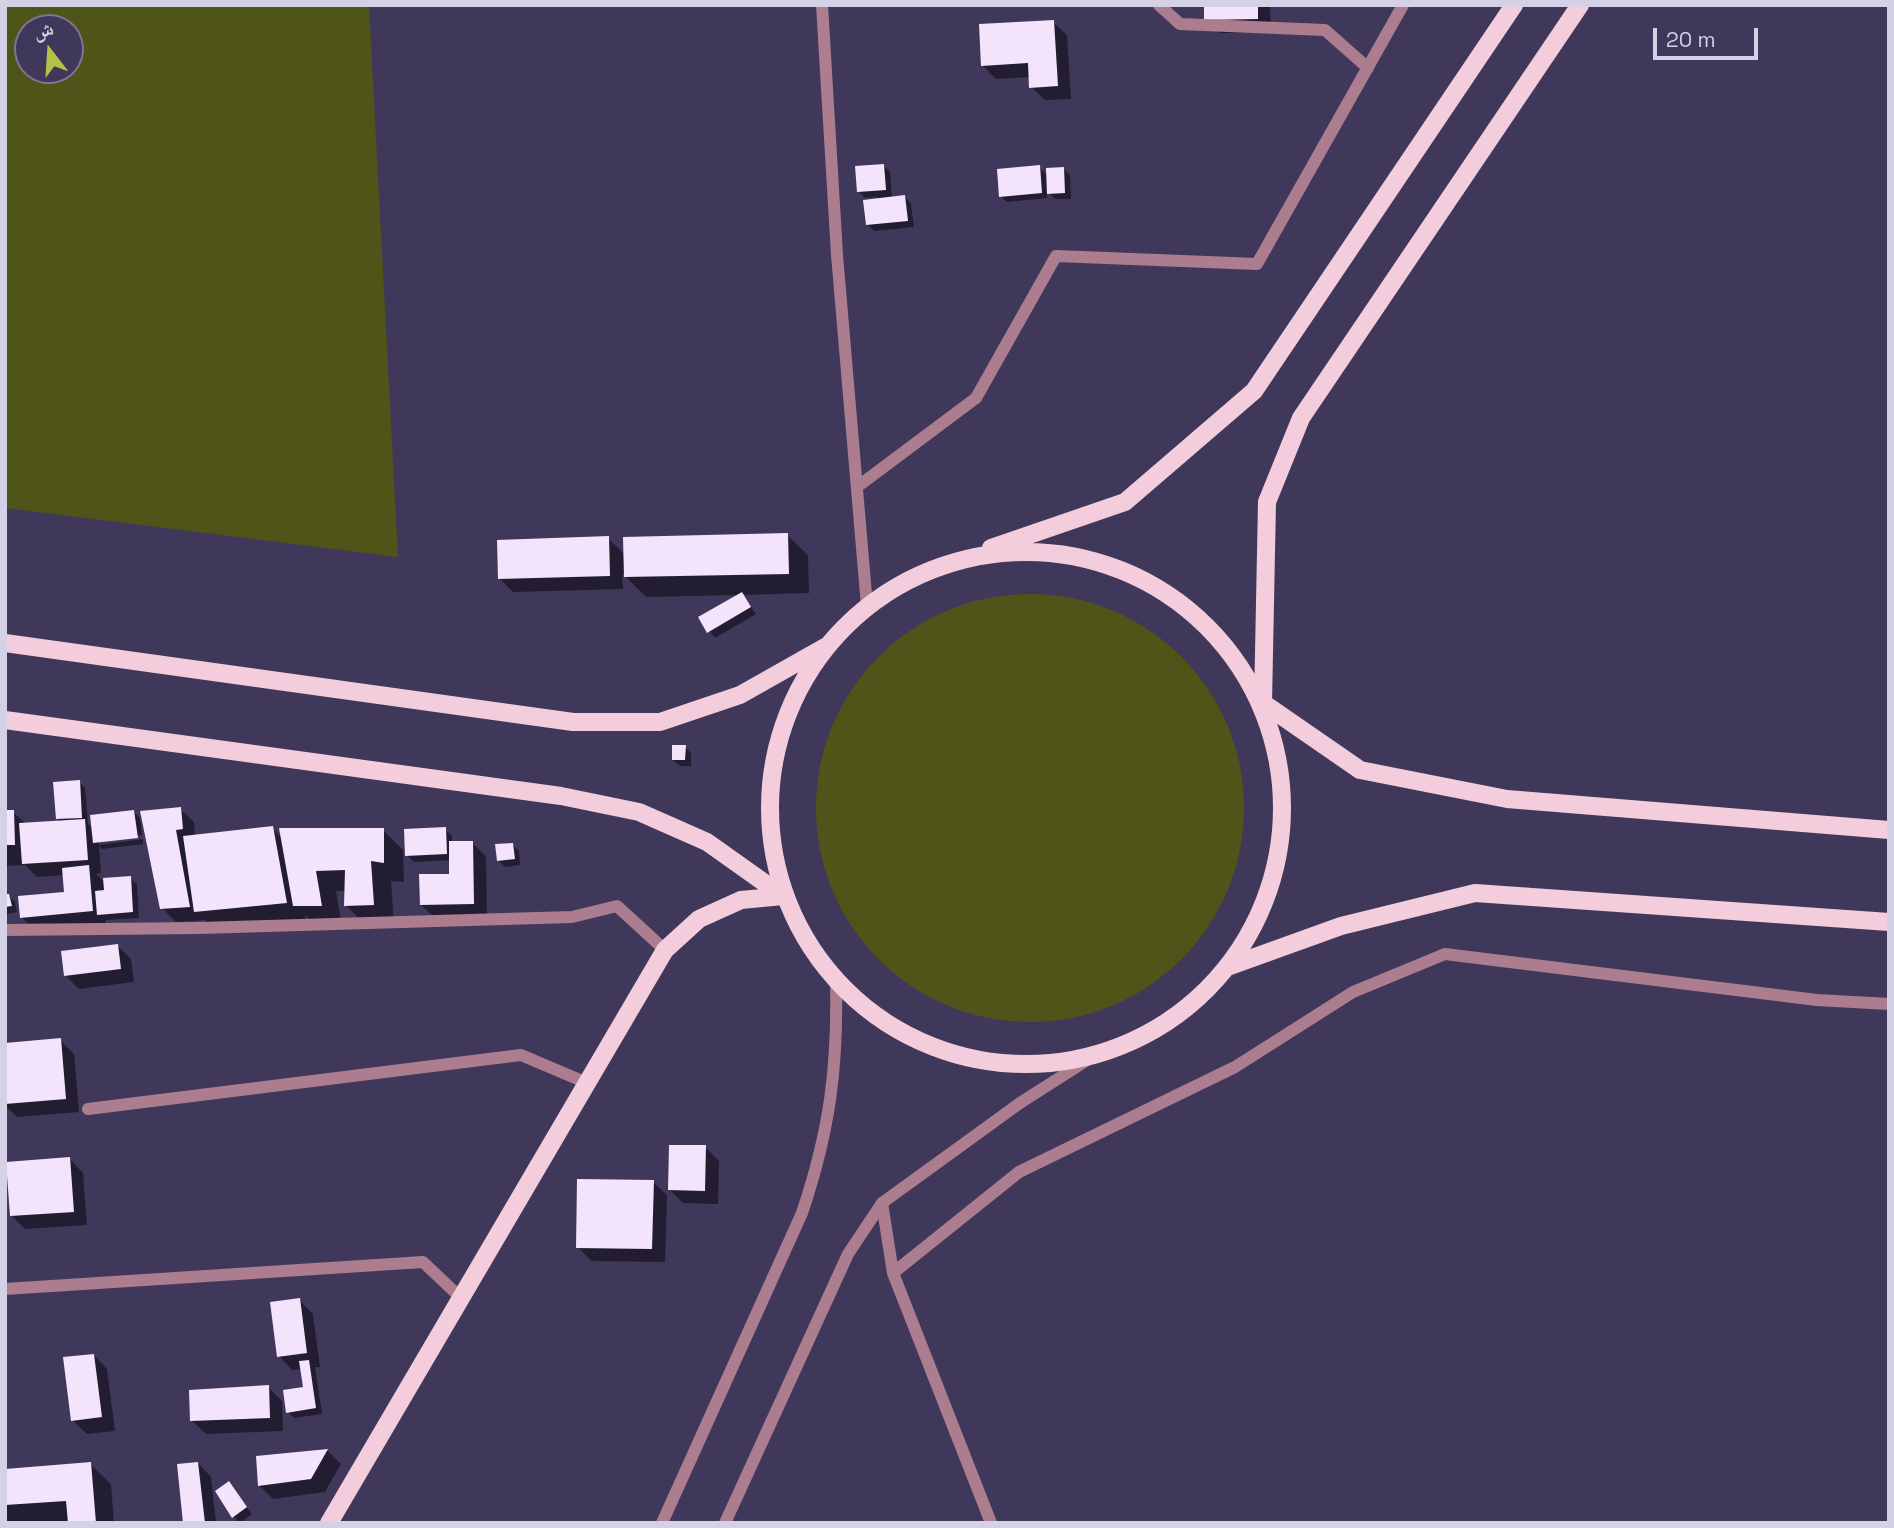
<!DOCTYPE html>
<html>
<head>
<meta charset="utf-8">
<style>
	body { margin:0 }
	#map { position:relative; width:1894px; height:1528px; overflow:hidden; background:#40385b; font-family:"Space Grotesk","Noto Naskh Arabic",sans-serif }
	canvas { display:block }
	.frame { position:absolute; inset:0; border:7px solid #d4d0e6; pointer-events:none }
	.north { position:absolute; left:14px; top:14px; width:70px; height:70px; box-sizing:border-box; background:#40385b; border:2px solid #7b7593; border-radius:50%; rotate:343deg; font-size:19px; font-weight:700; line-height:28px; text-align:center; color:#d4d0e6 }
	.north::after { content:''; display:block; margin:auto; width:24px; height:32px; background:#b6c148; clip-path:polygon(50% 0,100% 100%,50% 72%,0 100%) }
	.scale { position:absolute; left:1653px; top:28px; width:105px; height:32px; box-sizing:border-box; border:4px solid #d4d0e6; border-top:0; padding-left:9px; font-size:21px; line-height:24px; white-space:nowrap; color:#d4d0e6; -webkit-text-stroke:5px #40385b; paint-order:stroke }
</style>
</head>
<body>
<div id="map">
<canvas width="1894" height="1528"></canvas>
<div class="frame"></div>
<div class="north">ش</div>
<div class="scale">20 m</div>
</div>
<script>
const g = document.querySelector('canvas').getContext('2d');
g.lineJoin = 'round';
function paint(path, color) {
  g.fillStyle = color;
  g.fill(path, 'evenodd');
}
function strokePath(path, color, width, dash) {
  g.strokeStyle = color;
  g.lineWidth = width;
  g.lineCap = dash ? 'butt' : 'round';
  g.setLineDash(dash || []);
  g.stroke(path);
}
const green = new Path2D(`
	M5 5H369L398 557 5 508ZM28 28H70V70H28Z
	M816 808a214 214 0 1 1 428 0a214 214 0 1 1-428 0Z`);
const shadow = new Path2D(`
	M1206 5H1270L1271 32 1220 33 1206 19Z
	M1053 22 1067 35 1071 99 1045 100 1031 87 1030 77 996 79 983 66Z
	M884 166 890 172 892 199 905 197 911 204 914 227 874 231 867 224 878 197 865 198 858 191Z
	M1039 167 1048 176 1064 169 1070 175 1071 199H1055L1047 191V198L1007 202 1000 196Z
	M787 535 808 555 809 593 743 595 756 614 715 638 700 618 740 595 646 597 622 573 623 589 513 592 500 579 608 538 625 555Z
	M685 747 691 753V766H680L673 760Z
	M79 782 85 788 88 824 94 830 134 812 140 818 142 835 99 841V845L143 839V844L102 849 99 846 101 873 96 874 105 883 130 878 137 884 139 918 106 920V924L35 930 21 917 66 893 65 875 37 877 25 865 5 866V812H13L26 824 61 822 57 818Z
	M180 809 194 822 195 836 272 828 282 838 383 830 403 850 404 882 391 881 394 925 366 926 346 905V891H336L342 926H316L305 915 306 923 216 931 205 920 176 922 162 908 142 812Z
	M445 829 452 836V843H472L486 856 487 917 435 918 421 905 451 876V860L414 862 407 855Z
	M512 845 519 851 520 865 505 867 498 860Z
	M8 895 15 902 17 912 7 914 5 912V896Z
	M118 946 131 959 134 982 79 989 65 975Z
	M60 1040 74 1054 79 1112 17 1117 5 1105V1045Z
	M705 1147 719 1161 718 1204 683 1203 669 1189Z
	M70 1159 83 1173 87 1225 25 1229 11 1215Z
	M653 1182 667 1195 665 1262 591 1261 578 1247Z
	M299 1300 313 1314 320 1367H315L322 1414 294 1418 288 1412 305 1389 302 1369 292 1370 279 1356Z
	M94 1355 107 1369 115 1431 87 1434 73 1421Z
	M268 1387 282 1401 283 1431 206 1434 192 1421Z
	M328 1451 341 1464 325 1492 273 1499 260 1486 258 1457Z
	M198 1463 211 1477 216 1523H185Z
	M90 1464 111 1484 114 1523H5V1471Z
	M229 1484 252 1514 240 1523 233 1516Z`);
const building = new Path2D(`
	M1204 5H1258V19L1204 20Z
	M1054 20 1058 86 1029 88 1028 63 981 66 979 24Z
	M884 164 886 190 857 192 855 166Z
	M1040 165 1042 193 999 197 997 169Z
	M1064 167 1065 193 1047 194 1046 168Z
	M905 195 908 221 866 225 863 200Z
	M788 533 789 574 624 577 623 537Z
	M609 536 610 576 498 579 497 540Z
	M742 592 751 607 707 633 698 617Z
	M672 745H686L685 760H672Z
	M80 780 82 818 56 819 53 782Z
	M181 807 183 829 176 830 190 907 160 909 140 811Z
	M5 810H14L15 845H5Z
	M134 810 138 838 93 843 90 815Z
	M85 819 88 860 22 864 19 823Z
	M273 826 287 903 194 912 183 836Z
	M446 827 447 854 405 856 404 829Z
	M279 828H384V863L371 861 374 905 344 906 345 870 316 871 322 906H293Z
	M449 841H473L474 904 420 905 419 874H449Z
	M513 843 515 859 497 861 495 844Z
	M89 865 93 911 20 918 18 896 64 892 62 868Z
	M131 876 133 912 97 915 95 891 104 890 103 878Z
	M5 894H9L12 906 5 907Z
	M118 944 121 969 64 976 61 951Z
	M61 1038 66 1099 5 1104V1043Z
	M669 1145H706L705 1191 668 1190Z
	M70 1157 74 1212 10 1216 6 1162Z
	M577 1179 654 1180 652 1249 576 1248Z
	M300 1298 307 1353 277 1357 270 1302Z
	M94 1354 102 1417 71 1421 63 1357Z
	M309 1360 316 1408 286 1413 283 1390 303 1387 299 1361Z
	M269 1385 270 1418 190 1421 189 1390Z
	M328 1449 311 1479 258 1486 256 1456Z
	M91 1462 96 1523H68L66 1501 5 1505V1469Z
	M198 1462 205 1523H183L177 1464Z
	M229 1481 247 1507 232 1518 215 1491Z`);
const minor = new Path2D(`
	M822 5 837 255 867 606
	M1159 5 1180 24 1325 30 1368 68
	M857 487 976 398 1056 256 1257 264 1403 5
	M5 930 199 928 572 917 617 906 665 950
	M88 1109 521 1055 587 1083
	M882 1203 893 1273 991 1523
	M893 1273 1019 1172 1235 1067 1353 992 1445 954 1817 1000 1889 1004
	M5 1289 423 1262 461 1298
	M662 1523 802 1213C830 1130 838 1067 836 979
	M725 1523 848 1254 882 1203 1020 1103 1092 1057`);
const major = new Path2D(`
	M1580 5 1301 418 1267 502 1263 703 1360 770 1507 799 1889 830
	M991 548 1125 502 1254 391 1514 5
	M770 808a256 256 0 1 1 512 0a256 256 0 1 1-512 0Z
	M5 643 573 722H660L740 695 825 647
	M5 720 561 796 639 812 707 842 783 896
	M1230 966 1341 926 1475 893 1889 922
	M329 1523 665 950 699 919 741 900 783 896`);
paint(green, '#4f5418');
paint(shadow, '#0007');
paint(building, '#f3e4fb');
strokePath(minor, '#ab7d8f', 12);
strokePath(major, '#f3cddb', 18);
</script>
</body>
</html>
